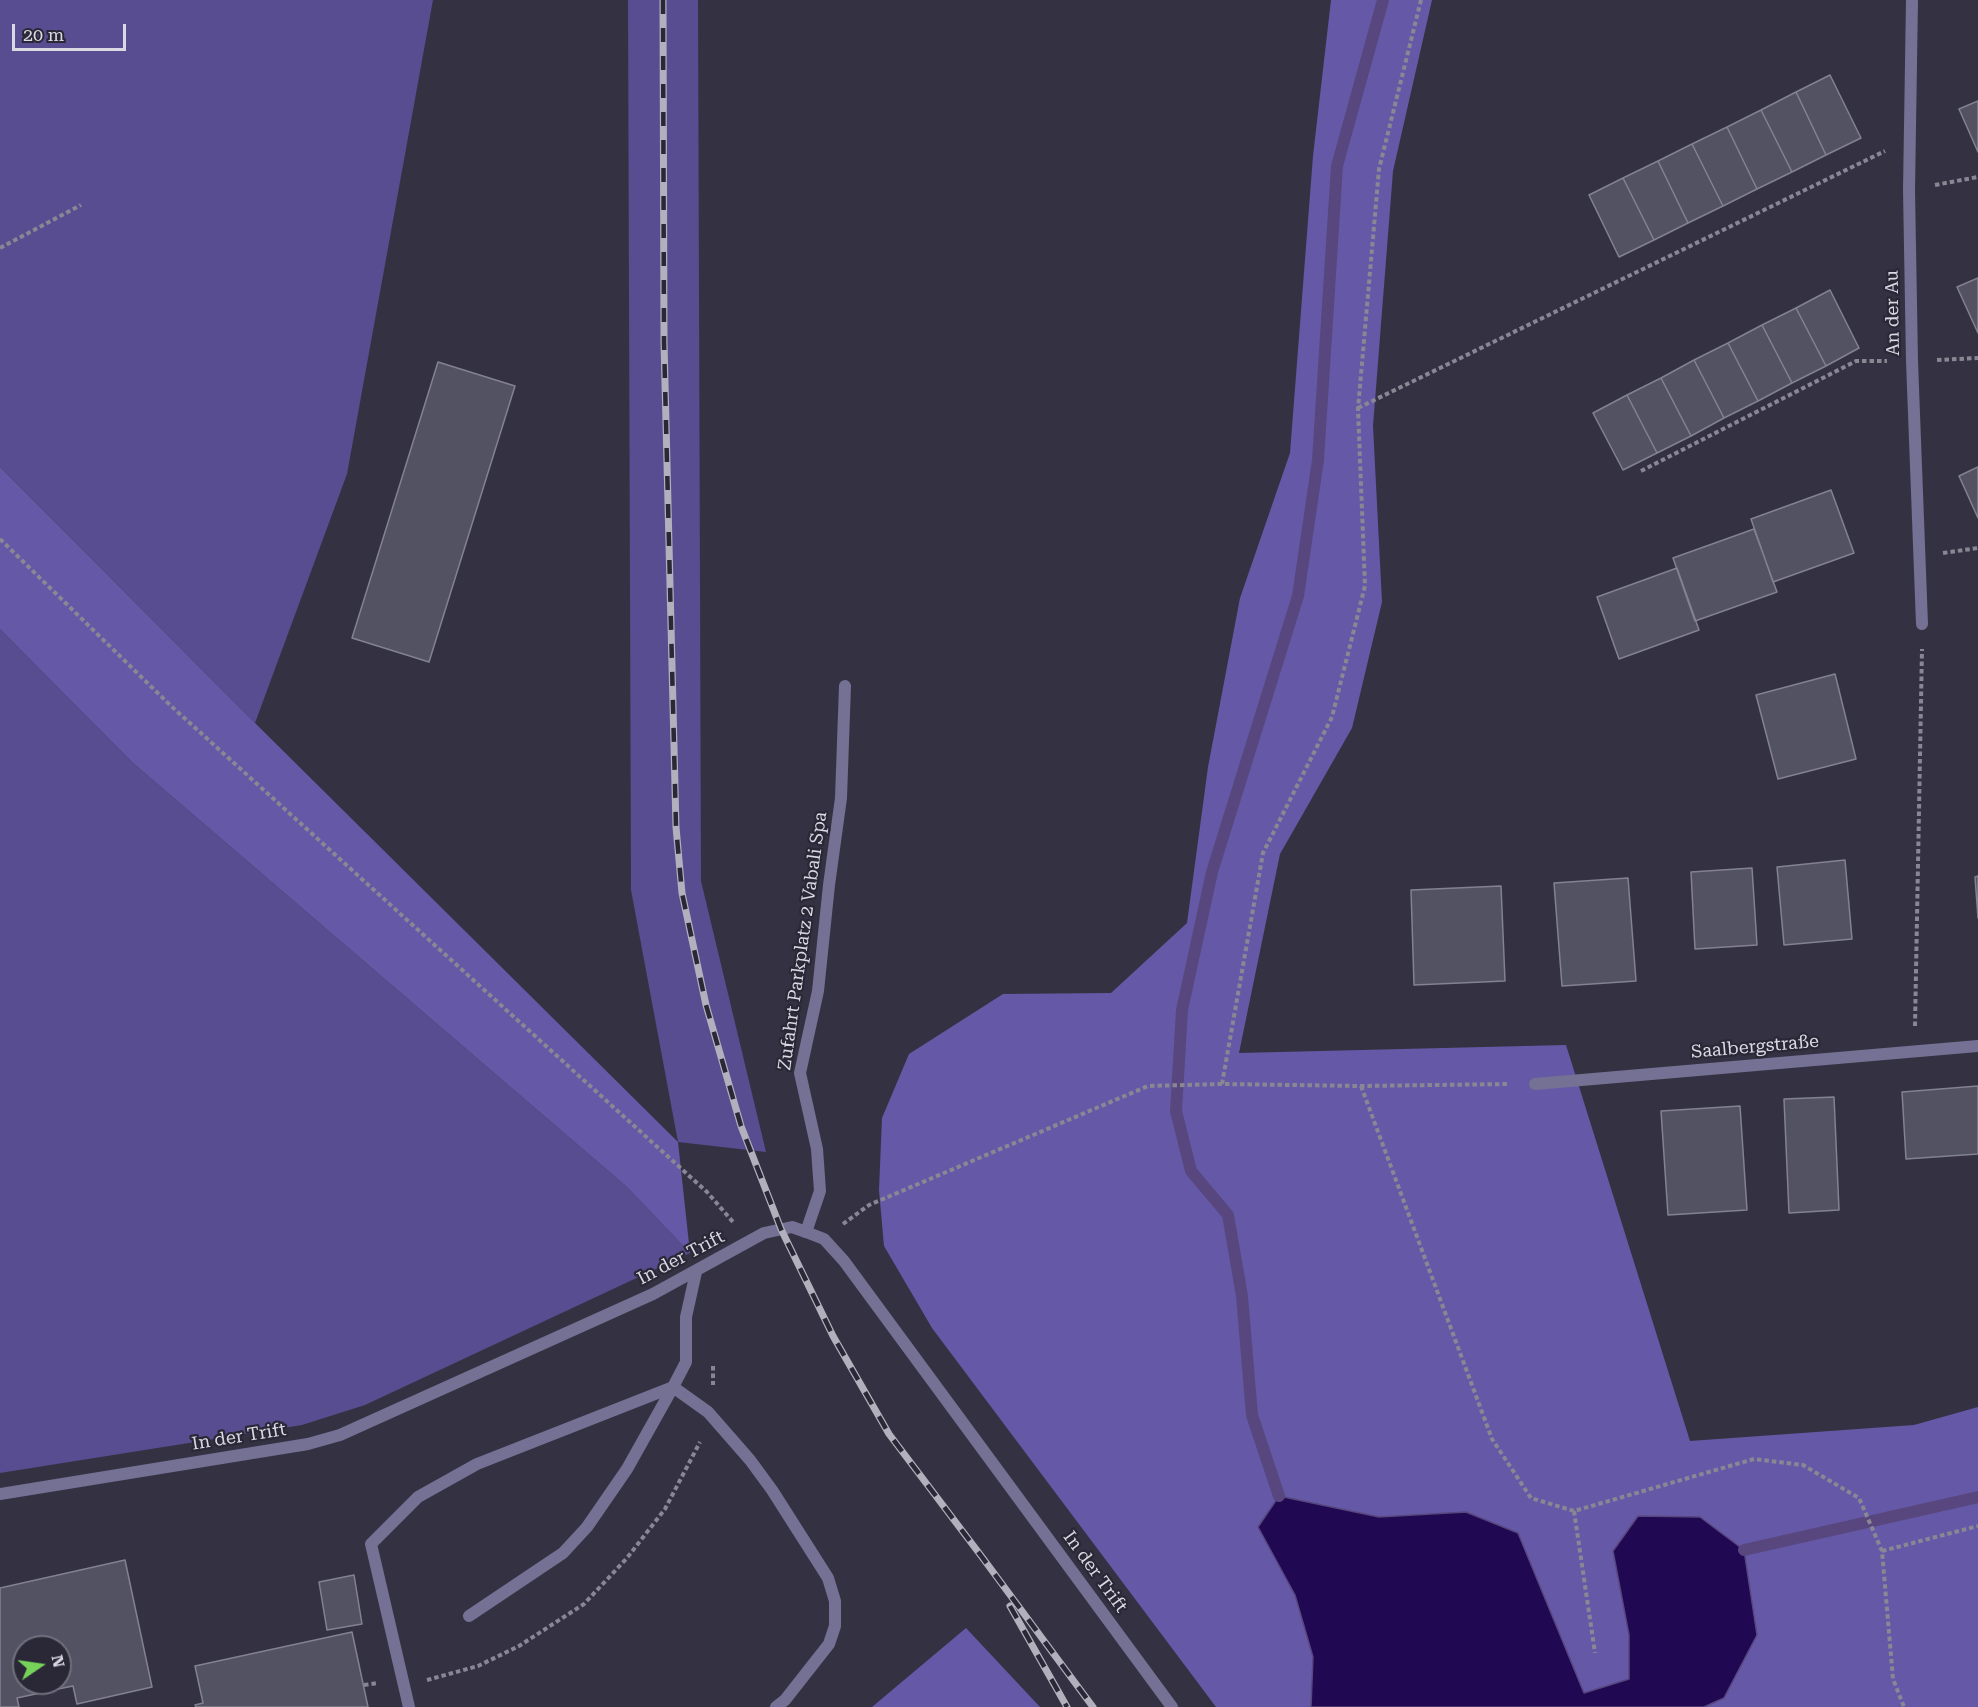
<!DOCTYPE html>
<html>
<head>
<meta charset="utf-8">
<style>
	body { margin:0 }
	#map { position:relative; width:1978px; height:1707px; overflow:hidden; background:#343242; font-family:"Roboto Serif",serif }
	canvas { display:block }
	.north { position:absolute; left:12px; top:1635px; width:60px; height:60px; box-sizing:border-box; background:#2a2837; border:2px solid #706f7c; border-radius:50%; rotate:77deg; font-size:16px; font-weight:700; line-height:24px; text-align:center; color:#dad9e3 }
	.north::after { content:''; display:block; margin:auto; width:21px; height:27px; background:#77d259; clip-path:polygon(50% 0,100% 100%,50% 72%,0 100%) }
	.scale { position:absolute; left:12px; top:24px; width:114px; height:27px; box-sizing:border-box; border:3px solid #dad9e3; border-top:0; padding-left:8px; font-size:18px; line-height:21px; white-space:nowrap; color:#dad9e3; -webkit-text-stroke:4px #2a2837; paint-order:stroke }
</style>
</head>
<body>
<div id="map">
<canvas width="1978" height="1707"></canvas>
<div class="north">N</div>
<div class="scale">20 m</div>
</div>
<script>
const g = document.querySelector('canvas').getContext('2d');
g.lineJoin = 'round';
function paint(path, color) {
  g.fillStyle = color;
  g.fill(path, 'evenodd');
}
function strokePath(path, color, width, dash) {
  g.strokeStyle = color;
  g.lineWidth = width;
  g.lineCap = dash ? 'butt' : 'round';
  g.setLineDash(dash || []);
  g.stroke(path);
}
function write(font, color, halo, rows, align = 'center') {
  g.font = font + ' "Roboto Serif",serif';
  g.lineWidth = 4.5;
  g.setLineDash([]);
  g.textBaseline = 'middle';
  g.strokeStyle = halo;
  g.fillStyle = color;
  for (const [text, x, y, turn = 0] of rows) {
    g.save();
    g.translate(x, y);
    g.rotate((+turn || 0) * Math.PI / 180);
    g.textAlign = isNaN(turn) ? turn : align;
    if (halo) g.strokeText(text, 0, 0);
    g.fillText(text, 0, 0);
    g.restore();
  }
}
const green = new Path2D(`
	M0 0H433L347 474 255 723 0 467Z
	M628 0H698L701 881 766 1152 678 1142 631 890Z
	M0 629 132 762 627 1187 690 1253 365 1405 302 1425 0 1473Z`);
const forest = new Path2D(`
	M1331 0H1432L1393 171 1373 426 1382 602 1352 728 1280 854 1239 1053 1566 1045 1690 1441 1914 1425 1978 1407V1707H1704L1724 1697 1638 1516 1614 1551 1629 1635V1679L1584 1693 1466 1512 1379 1517 1280 1496 1258 1527 1295 1595 1313 1657 1311 1707H1216L932 1328 884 1246 879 1190 882 1118 909 1054 1003 994 1111 993 1187 923 1208 767 1240 598 1290 453 1313 156Z
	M0 467 255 723 678 1142 690 1253 627 1187 132 762 0 629Z
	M966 1628 1040 1707H872Z`);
const water = new Path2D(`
	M1279 1496 1379 1517 1466 1512 1518 1533 1584 1693 1629 1679V1635L1613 1551 1638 1516 1700 1517 1744 1550 1757 1635 1724 1698 1704 1707H1311L1313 1657 1295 1595 1258 1527Z`);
const stream = new Path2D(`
	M1279 1496 1252 1415 1242 1296 1228 1215 1191 1171 1176 1111 1182 1010 1212 872 1298 596 1318 460 1337 166 1383 0
	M1744 1550 1978 1497`);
const building = new Path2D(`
	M1830 75 1861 138 1826 155 1796 92Z
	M1796 92 1826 155 1792 172 1761 110Z
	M1978 101V152L1959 109Z
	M1761 110 1792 172 1757 189 1727 127Z
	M1727 127 1757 189 1723 206 1692 144Z
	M1692 144 1723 206 1688 223 1658 161Z
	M1658 161 1688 223 1654 240 1623 178Z
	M1623 178 1654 240 1619 257 1589 195Z
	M1978 278V333L1957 287Z
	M1830 290 1859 348 1826 366 1796 308Z
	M1796 308 1826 366 1792 383 1762 325Z
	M1762 325 1792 383 1758 401 1728 343Z
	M1728 343 1758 401 1724 418 1694 360Z
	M1694 360 1724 418 1691 436 1661 378Z
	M438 362 515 386 429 662 352 638Z
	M1661 378 1691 436 1657 453 1627 395Z
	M1627 395 1657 453 1623 470 1593 413Z
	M1978 467V518L1959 476Z
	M1831 490 1854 553 1773 582 1751 519Z
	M1754 529 1777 592 1695 621 1673 558Z
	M1677 568 1699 630 1619 659 1597 597Z
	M1835 674 1856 759 1778 779 1756 695Z
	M1845 860 1852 939 1784 945 1777 867Z
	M1752 868 1757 945 1695 949 1691 872Z
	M1978 876V918L1975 877Z
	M1628 878 1636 981 1562 986 1554 883Z
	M1501 886 1505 981 1414 985 1411 890Z
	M1978 1086V1154L1906 1159 1902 1092Z
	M1834 1097 1839 1210 1789 1213 1784 1099Z
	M1740 1106 1747 1210 1668 1215 1661 1111Z
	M125 1560 152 1687 77 1704 73 1686 58 1689 56 1683H60V1647H24V1683H44L38 1684 40 1693 17 1698 19 1707H0V1588Z
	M354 1575 362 1624 327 1630 319 1582Z
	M352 1632 368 1707H196L195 1705 203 1703 195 1666Z`);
const path = new Path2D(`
	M1935 185 1978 177
	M0 248 81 205
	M1937 360 1978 358
	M1358 408 1885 151
	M1641 471 1856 361H1887
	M0 539 170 705 707 1192 733 1222
	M1943 553 1978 548
	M1915 1026 1922 649
	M1222 1084 1263 853 1332 717 1365 586 1358 409 1379 169 1421 0
	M1361 1086 1492 1439 1531 1498 1574 1511 1754 1459 1803 1465 1859 1498 1882 1551 1893 1679 1904 1707
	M843 1224 869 1205 1148 1086 1222 1084 1361 1086 1510 1084
	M713 1366V1385
	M1574 1511 1595 1653
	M1882 1551 1978 1526
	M427 1680 478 1666 519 1646 584 1604 627 1558 665 1509 700 1442
	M364 1685 378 1683`);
const lane = new Path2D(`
	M806 1232 820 1191 817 1149 800 1073 818 991 829 885 841 798 845 686
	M469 1616 563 1553 587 1527 627 1469 673 1387 708 1412 750 1460 772 1490 828 1578 835 1601V1626L829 1644 785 1700 776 1707
	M409 1707 371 1544 418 1497 477 1464 673 1387 686 1362V1317L696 1272`);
const street = new Path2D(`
	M1912 0 1909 190 1912 361 1922 624
	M1535 1084 1978 1046
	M0 1494 308 1444 340 1435 653 1294 764 1233 792 1227 806 1232 824 1239 844 1261 1172 1707`);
const rail = new Path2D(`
	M663 0 664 342 676 827 682 893 706 1005 741 1126 781 1229 833 1336 889 1434 982 1557 1093 1707
	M1010 1606 1067 1707`);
const streetNames = [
	["An der Au",1893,313,-91],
	["Zufahrt Parkplatz 2 Vabali Spa",803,941,-82],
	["Saalbergstraße",1755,1047,-5],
	["In der Trift",681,1258,-28],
	["In der Trift",239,1437,-9],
	["In der Trift",1095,1572,54]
];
paint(green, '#574d90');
paint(forest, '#6559a7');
paint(water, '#210853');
strokePath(water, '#58477e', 1.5);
strokePath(stream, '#58477e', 12);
paint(building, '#535263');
strokePath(building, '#838294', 1.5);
strokePath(path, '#898794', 4, [4.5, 3]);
strokePath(lane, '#747194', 12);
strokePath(street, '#747194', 12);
strokePath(rail, '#b1b0bc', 7);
strokePath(rail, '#2a2837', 4.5, [14]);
write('18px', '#dad9e3', '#2a2837', streetNames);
</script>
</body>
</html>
